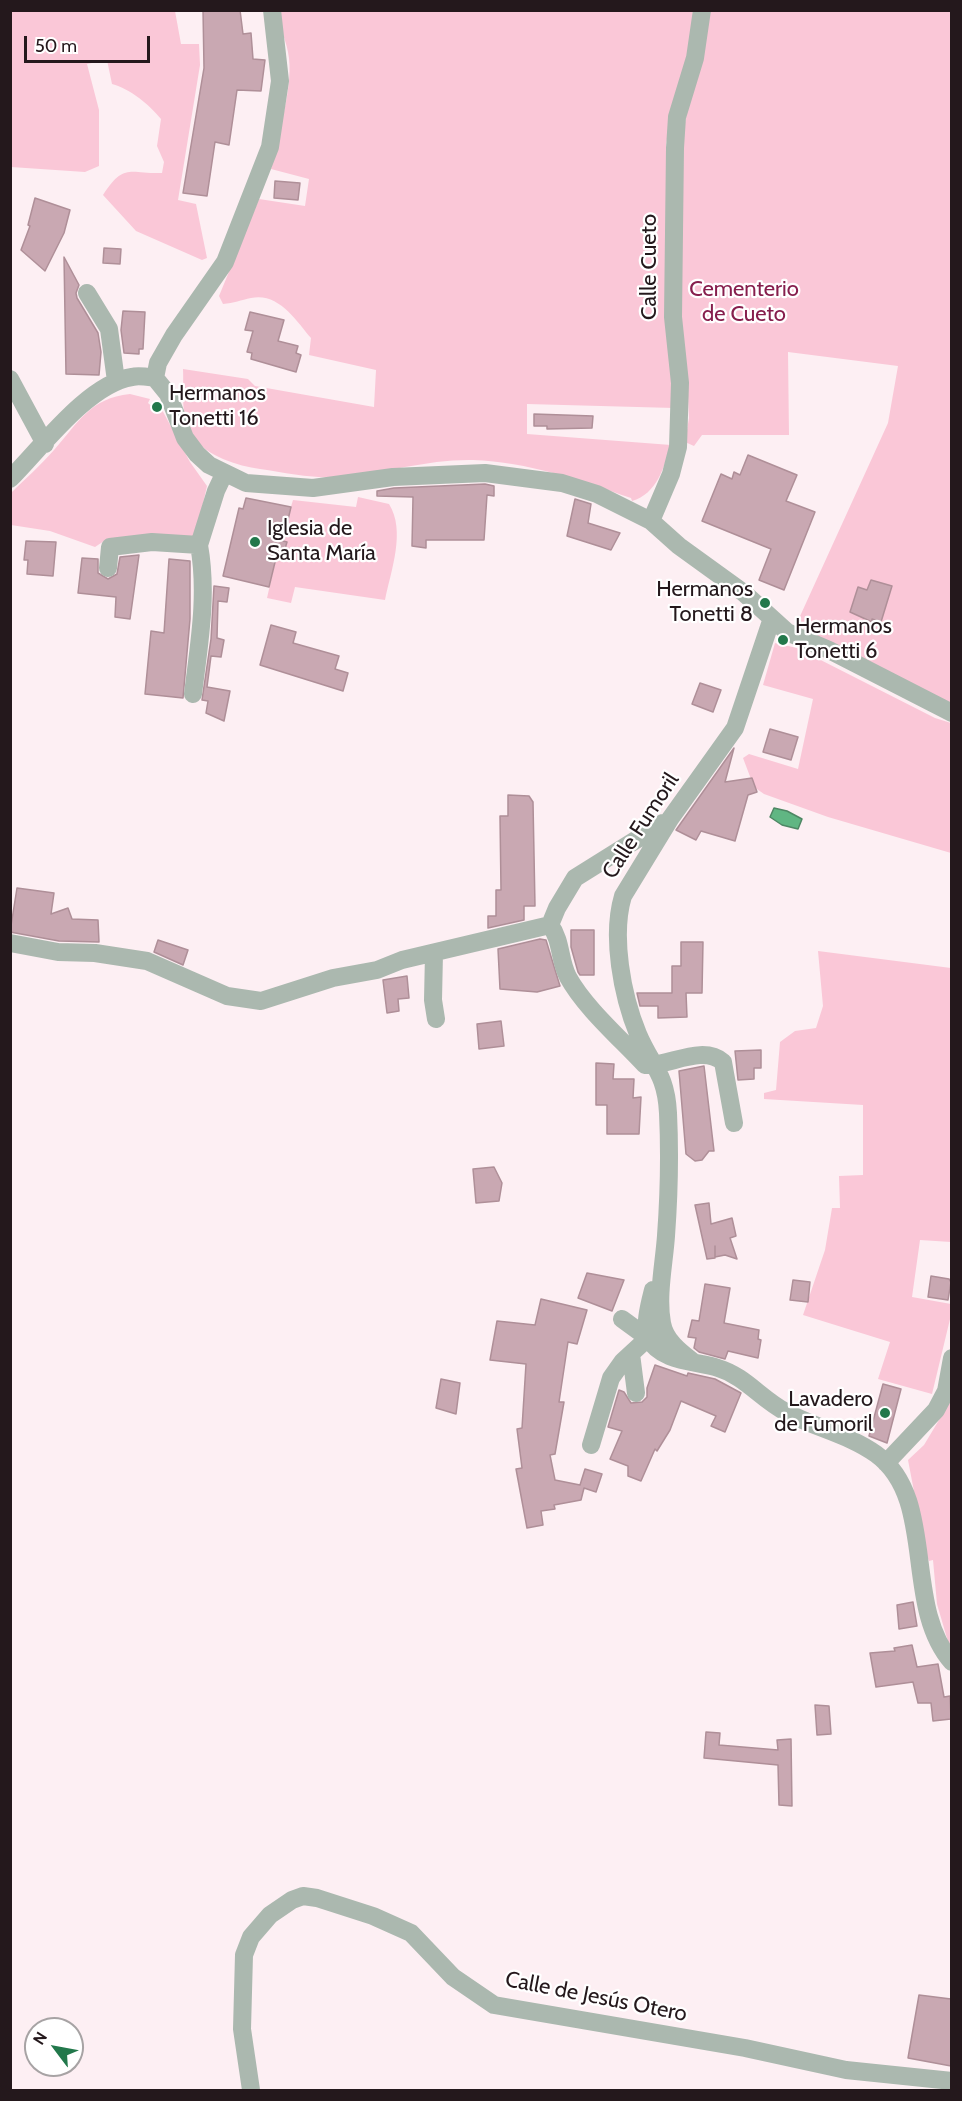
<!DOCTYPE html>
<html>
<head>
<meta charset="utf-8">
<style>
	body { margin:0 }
	#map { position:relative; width:962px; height:2101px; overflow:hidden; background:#fdeff3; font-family:Cabin,sans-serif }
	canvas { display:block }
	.frame { position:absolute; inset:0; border:12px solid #24181c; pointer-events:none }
	.north { position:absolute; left:24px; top:2017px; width:60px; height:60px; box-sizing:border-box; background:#fff; border:2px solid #a7a3a4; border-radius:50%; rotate:302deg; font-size:16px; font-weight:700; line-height:24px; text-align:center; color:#24181c }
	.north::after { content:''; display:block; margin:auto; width:21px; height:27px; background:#22784b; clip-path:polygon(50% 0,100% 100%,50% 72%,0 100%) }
	.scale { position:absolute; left:24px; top:36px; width:126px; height:27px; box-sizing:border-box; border:3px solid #24181c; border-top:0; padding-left:8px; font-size:18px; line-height:21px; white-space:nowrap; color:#24181c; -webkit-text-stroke:4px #fff; paint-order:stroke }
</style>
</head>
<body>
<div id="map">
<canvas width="962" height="2101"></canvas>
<div class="frame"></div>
<div class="north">N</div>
<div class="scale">50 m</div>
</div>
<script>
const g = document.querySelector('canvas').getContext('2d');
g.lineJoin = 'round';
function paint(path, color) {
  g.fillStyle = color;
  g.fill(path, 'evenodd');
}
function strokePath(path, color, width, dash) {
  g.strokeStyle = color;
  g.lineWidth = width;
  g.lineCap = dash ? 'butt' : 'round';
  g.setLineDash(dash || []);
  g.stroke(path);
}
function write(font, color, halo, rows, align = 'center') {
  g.font = font + ' Cabin,sans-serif';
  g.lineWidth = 4.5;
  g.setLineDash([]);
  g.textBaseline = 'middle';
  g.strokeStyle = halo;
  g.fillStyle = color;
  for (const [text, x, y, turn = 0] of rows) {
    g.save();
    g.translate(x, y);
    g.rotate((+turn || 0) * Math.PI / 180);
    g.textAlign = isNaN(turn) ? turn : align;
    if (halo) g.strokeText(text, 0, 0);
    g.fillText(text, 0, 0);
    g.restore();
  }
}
const green = new Path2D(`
	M11 10 175 11 181 44H199L200 65 178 200 196 204 207 258 202 260 136 231 103 195C124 162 130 174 162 173L164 162 157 146 161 119C149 104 130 89 112 84L107 60 87 64 99 110V166L85 172 11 167Z
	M278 11H693L690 46 666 143 674 408 527 404V434L671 445C664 467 657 494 632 501L631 498C579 480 528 462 473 460 429 459 385 473 342 477 314 479 287 473 260 469 238 466 206 456 192 436 180 418 184 390 183 369L248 379 255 386 374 407 376 370 309 355 311 338C296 320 278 292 251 298 241 300 234 303 223 304L219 296 259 199 305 206 309 179 271 169C277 136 295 84 288 52 285 37 279 26 278 11Z
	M706 11H951V704L796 625 888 423 898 366 788 352 789 435H702L694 446 685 442 689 418 688 397 679 318 684 128Z
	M130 394 150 399 148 403 156 410 161 408 190 462 207 486 195 539 104 541 95 547 50 531 11 525V493C25 479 41 465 54 450 78 423 90 398 130 394Z
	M358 497 389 504C406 531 391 570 385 600L295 587 291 603 267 598 277 554 284 555 287 542 281 540 293 500 356 507Z
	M775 643 797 648 935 718 951 723V853L828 817 764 794 754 787 743 758 749 754 798 769 813 699 763 685Z
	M818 951 951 968V1242L920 1240 912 1297 951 1304V1315L932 1394 878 1379 890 1342 803 1315 825 1250 832 1208H840L839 1176 863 1175V1105L764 1099V1093L776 1090 780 1042 795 1031 816 1028 823 1006Z
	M951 1400V1652L937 1604 933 1560 929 1561 926 1554 908 1460 924 1445Z`);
const water = new Path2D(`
	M774 808 787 811 802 819 798 829 782 825 770 817Z`);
const building = new Path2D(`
	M203 10H240L243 34 251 33 253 59 265 60 261 91 237 90 229 145 215 142 207 196 183 193 204 68Z
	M275 181 300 183 298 200 274 198Z
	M35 198 70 210 64 233 45 271 21 250 30 226 28 225Z
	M104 248 121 249 120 264 103 263Z
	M64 257 79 285 76 293 77 298 98 333 101 352 99 375 66 374Z
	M123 311 145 312 143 349H139V354L124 353 121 330Z
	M250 312 284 320 278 341 298 346 296 353 301 355 296 372 251 359 252 353 247 352 253 331 245 330Z
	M534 414 593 416 592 428 547 429V426H534Z
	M748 455 797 475 786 501 815 512 784 590 759 580 771 549 702 521 721 474 732 479 734 472 740 475Z
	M485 484 494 486V496L487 495 484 540H426V548L412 546 413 497 377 496V491L394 488Z
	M246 498 291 507 283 541 287 542 283 556 277 554 269 587 223 576 239 508 243 509Z
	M575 499 591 504 588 523 620 533 611 550 567 536Z
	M26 541 56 542 53 576 27 574 28 560H24Z
	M139 555 130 619 115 617 116 597 78 593 82 558 98 559V573L108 579 117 574 120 557Z
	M169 559 190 561V619L183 698 145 694 151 631 164 633Z
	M871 580 892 586 881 622 872 619V622L850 612 858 587 867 590Z
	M214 586 229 588 227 602 218 601 217 638 224 640 221 657 211 656 207 687 230 691 224 721 206 713 208 701 202 700 211 639Z
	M271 625 296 632 293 643 339 656 335 669 348 673 343 691 260 665Z
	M700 683 721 690 713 712 692 704Z
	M770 729 798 737 791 760 763 752Z
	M734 748 725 782 752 778 757 792 748 795 735 841 701 831 696 840 676 830Z
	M508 795 529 796 533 802 535 906H524V920L488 928V916H496V890H501L500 816H508Z
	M17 888 54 893 51 914 68 908 72 919 98 920 99 942 59 941 10 932Z
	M571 930H594V975H580L578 972 571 947Z
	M540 939 546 940 560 986 537 992 500 989 498 949Z
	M158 940 188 950 183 965 154 952Z
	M681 942H703L702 993H686L687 1017 658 1018V1006H640L637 993H672V966H681Z
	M407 976 409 998 398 999 399 1011 387 1013 383 980Z
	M501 1021 504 1046 479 1049 477 1024Z
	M761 1050V1068H754V1079L738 1080 735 1051Z
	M596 1063 614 1064 613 1079H634L633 1098 641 1097 639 1134H607V1105H596Z
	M704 1066 714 1151H709L702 1160 695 1161 686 1154 679 1071Z
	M494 1167 502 1183 499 1201 476 1203 473 1169Z
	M709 1203 711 1224 732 1218 736 1236 730 1238 737 1259 725 1255 715 1257V1246V1258L707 1259 695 1205Z
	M587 1273 624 1280 612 1311 578 1298Z
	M931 1276 949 1279 951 1282 948 1300 928 1297Z
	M793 1280 810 1282 808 1302 790 1300Z
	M705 1284 730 1288 724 1323 759 1330 758 1339 761 1340 758 1358 728 1351 725 1359 699 1352 694 1348 696 1338 688 1337 692 1320 699 1321Z
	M541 1299 587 1310 577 1344 568 1342 559 1402H564L555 1454 550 1455 555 1480 580 1485 585 1469 602 1474 596 1492 584 1488 581 1500 554 1505 555 1509 541 1511 543 1525 527 1528 516 1469 522 1468 517 1429 522 1428 526 1364 490 1360 497 1321 535 1325Z
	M655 1365 687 1376 688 1373 715 1379 741 1393 725 1432 711 1426 716 1416 681 1401 670 1430 657 1451 655 1449 641 1481 628 1476V1466L610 1459 622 1431 608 1427 619 1390 624 1392 631 1403 642 1402 647 1397V1388Z
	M441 1379 460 1383 456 1414 436 1408Z
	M883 1384 901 1389 887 1443 869 1436Z
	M913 1602 917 1626 899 1629 897 1605Z
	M912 1645 917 1667 938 1664 944 1697 950 1696 951 1719 933 1721 931 1703H918L913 1682 876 1687 870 1653 895 1651 894 1648Z
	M815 1705 829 1706 831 1734 817 1735Z
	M706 1732 720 1733 719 1745 778 1750 777 1740 791 1739 792 1806 779 1805 778 1765 704 1758Z
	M919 1995 951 1999V2066L908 2058Z`);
const minor = new Path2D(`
	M87 293 109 329 116 381
	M155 378 158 363 174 335 225 262 270 147 280 81 272 10
	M10 379 45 444
	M10 479C42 447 88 384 132 377 139 375 148 377 155 378L168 394 185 438 197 454 209 465 246 483 313 488 393 477 485 473 562 483 597 494 651 521 679 546 744 593 787 632 829 650 952 713
	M651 521 671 474 678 447 680 383 673 317 675 148 677 117 695 58 702 10
	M108 568 110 547 152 542 199 545 216 491 224 474
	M193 694C199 644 208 595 199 545
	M550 925C562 941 559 960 568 977 585 1008 621 1039 645 1065 668 1067 702 1044 723 1062L734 1123
	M10 943 58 952 95 953 147 961 227 996 261 1001 333 978 377 970 402 960 550 925 557 908 575 878 663 823
	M434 953 433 1000 436 1019
	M653 1290C650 1302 643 1327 649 1339 661 1362 696 1361 718 1368 745 1376 761 1399 786 1412 815 1428 848 1434 876 1454 938 1499 902 1605 952 1662
	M631 1354 636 1393
	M692 1361C679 1351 665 1340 662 1323 657 1296 664 1264 666 1236 669 1195 670 1155 668 1113 666 1073 652 1067 638 1034 622 995 611 936 623 896L670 819 735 728 771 621
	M591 1445 611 1378 623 1361 648 1338 622 1319
	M886 1463 936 1410 946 1391 952 1358
	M251 2090 242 2029 244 1955 251 1937 270 1915 292 1900 303 1896 317 1898 373 1916 411 1933 453 1977 494 2005 745 2048 846 2070 952 2081`);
const markers = [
	[157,407,6,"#22784b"],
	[255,542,6,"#22784b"],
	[765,603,6,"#22784b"],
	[783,640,6,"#22784b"],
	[885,1413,6,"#22784b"]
];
const streetNames = [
	["Calle Cueto",650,267,-90],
	["Calle Fumoril",641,826,-57],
	["Calle de Jesús Otero",596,1997,11]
];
const parkNames = [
	["Cementerio",744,290],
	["de Cueto",744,315]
];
const poiNames = [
	["Hermanos",169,394],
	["Tonetti 16",169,419],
	["Iglesia de",267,529],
	["Santa María",267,554],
	["Hermanos",753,590,"right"],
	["Tonetti 8",753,615,"right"],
	["Hermanos",795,627],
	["Tonetti 6",795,652],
	["Lavadero",873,1400,"right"],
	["de Fumoril",873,1425,"right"]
];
paint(green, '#fac7d7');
paint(water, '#60b683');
strokePath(water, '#4e8764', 1.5);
paint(building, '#c9a8b2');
strokePath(building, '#af8f98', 1.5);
strokePath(minor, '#abb8af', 18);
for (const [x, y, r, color] of markers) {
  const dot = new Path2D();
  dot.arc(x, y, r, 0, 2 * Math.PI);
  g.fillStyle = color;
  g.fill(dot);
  strokePath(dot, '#fff', 2);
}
write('22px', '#24181c', '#fff', streetNames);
write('22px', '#861e4d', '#fff', parkNames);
write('22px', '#24181c', '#fff', poiNames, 'left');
</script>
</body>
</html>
